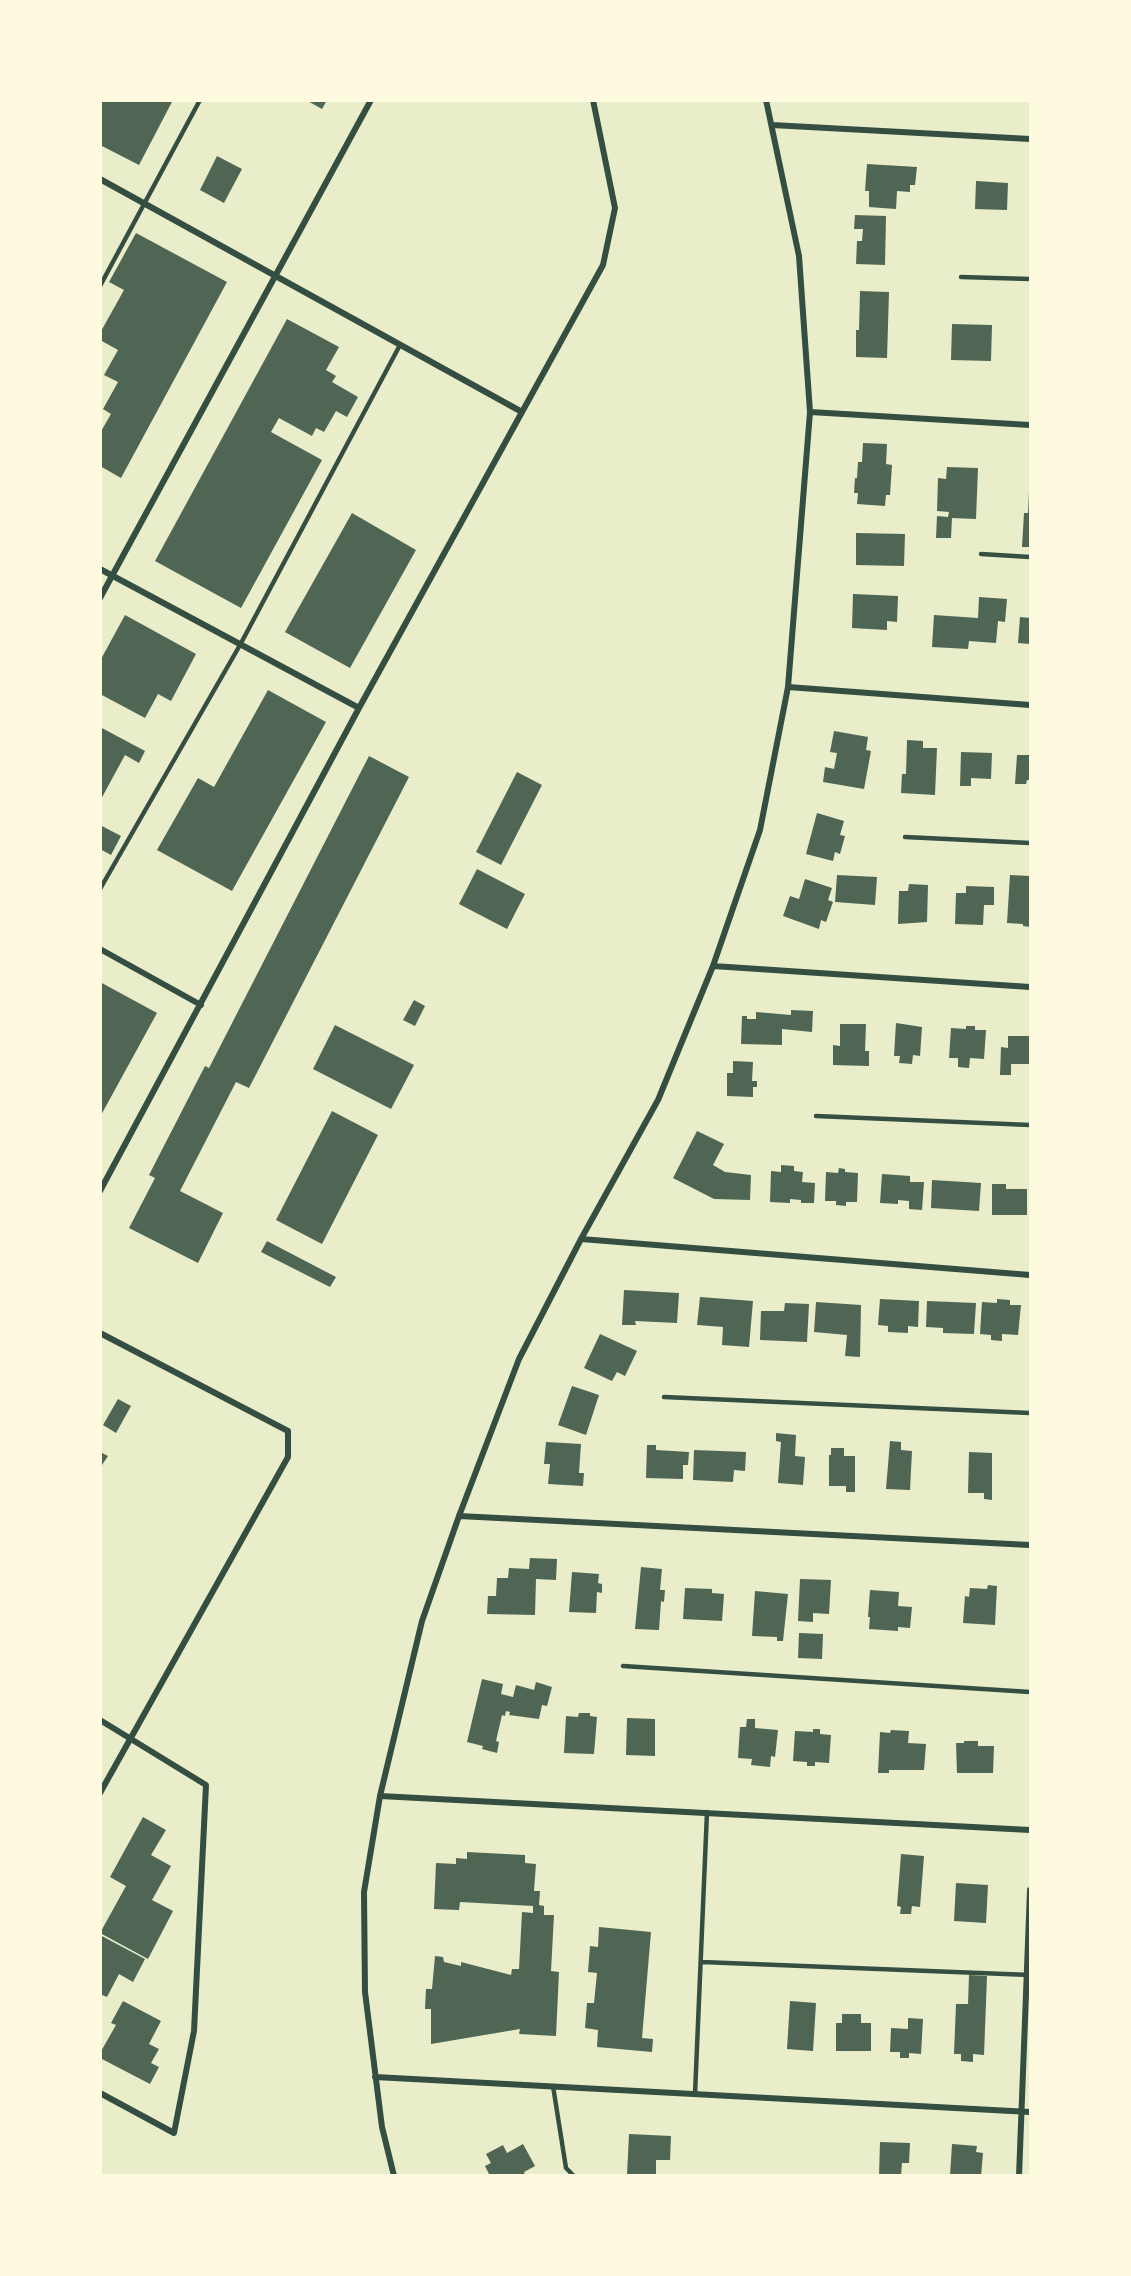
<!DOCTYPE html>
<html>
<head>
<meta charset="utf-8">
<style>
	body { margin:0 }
	#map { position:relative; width:1131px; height:2276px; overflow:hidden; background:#e9edc9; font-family:Cabin,sans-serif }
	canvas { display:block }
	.frame { position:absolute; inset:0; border:102px solid #fefae0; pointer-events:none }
</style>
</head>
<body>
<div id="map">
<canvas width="1131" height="2276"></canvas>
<div class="frame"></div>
</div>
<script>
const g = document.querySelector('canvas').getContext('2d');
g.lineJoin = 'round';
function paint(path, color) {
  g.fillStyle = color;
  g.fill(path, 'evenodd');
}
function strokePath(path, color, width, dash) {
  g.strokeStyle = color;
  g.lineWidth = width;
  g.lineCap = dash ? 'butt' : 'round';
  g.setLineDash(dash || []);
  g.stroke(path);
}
const building = new Path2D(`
	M100 100H173L139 165 100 145Z
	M306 100H327L322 109Z
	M217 156 242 169 224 203 200 190Z
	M867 164 917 167 915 185H910V192L897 191 896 209 869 207V191H865Z
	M976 181 1008 183 1007 210 975 209Z
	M855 215 886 216 885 265 856 264 857 241H862L863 229H854Z
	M136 233 227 282 121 478 100 466V433L111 414 103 409 118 382 104 375 118 350 100 340V333L124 290 109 282Z
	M860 291 889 292 887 358 856 357V330H859Z
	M287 319 339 347 326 370 336 376 332 382 358 397 347 417 336 411 324 432 316 428 312 436 279 418 271 432 322 460 241 608 155 561Z
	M952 324 992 325 991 361 951 360Z
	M863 443 887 444 886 464 892 465 890 495H886L885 506 857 504 858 493H854L855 478H857L858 462H862Z
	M947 467 978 468 976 519 952 518 951 538H936L937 516 948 517 949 512 937 511 938 478 946 479Z
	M1029 492H1030V547H1022L1024 513H1028Z
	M352 513 416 550 350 668 285 632Z
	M856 533 905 534 904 566 856 565Z
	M853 594 898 596 897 622 887 621V630L852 628Z
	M979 597 1007 599 1005 622 998 621 996 643 969 641 968 649 932 647 934 615 978 618Z
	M125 615 196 654 171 701 158 694 145 718 100 694V661Z
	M1020 617 1030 618V644L1018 643Z
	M268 690 326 722 232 891 157 850 198 778 214 787Z
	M100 727 145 751 139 763 125 755 100 801Z
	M834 731 868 737 866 750 871 751 864 789 823 782 825 767 834 769 837 753 830 752Z
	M907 740 923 741V748H937L935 795 901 793 902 774H906Z
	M961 752 992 753 991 779 971 778V786H960Z
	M1017 755H1030V780H1027L1026 784H1015Z
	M369 756 409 777 249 1088 236 1082 180 1191 223 1213 198 1263 129 1228 155 1178 149 1175 205 1066 209 1068Z
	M517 772 542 785 501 865 476 852Z
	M817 813 844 821 840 835 845 836 840 854 835 852 833 861 806 854Z
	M100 825 121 836 111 855 100 849Z
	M477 869 525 894 507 929 459 904Z
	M837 875 877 877 875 905 835 902Z
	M1010 875 1030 876V927L1023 926V924L1007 923Z
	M805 879 832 888 828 900 833 902 826 922 821 920 819 929 783 916 790 896 799 899Z
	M909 884 928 885 927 922 898 924 899 891H908Z
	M966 886 994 887V905H984L983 925 955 924 956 893H966Z
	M100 982 157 1013 100 1117Z
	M414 1000 425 1006 415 1026 403 1020Z
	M791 1010 813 1011 812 1032 782 1029V1045L741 1044 742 1016H747V1019H756V1012L791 1015Z
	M896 1023 922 1027 920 1056 913 1055 912 1064 899 1063 900 1056H894Z
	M840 1024H866L865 1051H869V1066L833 1065V1045L840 1046Z
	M335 1025 414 1065 391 1109 313 1069Z
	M966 1026H975V1030H986L984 1059 970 1058 969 1068 958 1067V1058H949L951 1028 966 1029Z
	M1008 1036H1030V1064H1011V1075H1000L1001 1047 1008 1048Z
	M733 1061 753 1062 752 1081H757V1087H753V1097L727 1096V1073H733Z
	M332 1111 378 1135 322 1244 276 1220Z
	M697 1131 724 1144 713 1165 725 1172 751 1175 750 1200 714 1199 673 1178Z
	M781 1165 794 1166V1171L803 1172 802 1182 815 1183 814 1203H801V1200L790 1199V1203L770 1202 771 1171 781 1172Z
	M839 1168 845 1169V1172L858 1173 857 1202H846V1206L836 1205V1201H825L826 1172 838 1173Z
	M882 1174 910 1176V1182H924L922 1210 909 1209V1201L898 1200V1204L880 1203Z
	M932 1180 981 1183 979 1211 931 1208Z
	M992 1184H1006V1189H1027V1215H992Z
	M267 1241 336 1277 330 1287 261 1252Z
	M624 1290 679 1293 677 1323 635 1321 636 1325H622Z
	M700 1297 753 1301 749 1347 722 1345 723 1327 697 1325Z
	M880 1299 919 1301 918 1327 908 1326V1333L888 1332V1326L878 1325Z
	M997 1299 1010 1300V1305H1021L1018 1335 1002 1334V1341L991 1340V1335L980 1334 982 1302 997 1303Z
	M927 1301 976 1303 974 1334 943 1333V1328L926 1327Z
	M816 1302 861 1305 860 1357 845 1356 847 1335 814 1332Z
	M785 1303 809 1304 807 1342 760 1340 761 1311H784Z
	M600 1334 637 1351 625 1376 617 1372 612 1381 584 1368Z
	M572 1386 599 1395 586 1435 558 1425Z
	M118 1399 131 1406 116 1433 103 1425Z
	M776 1433 796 1435 795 1456 805 1457 803 1485 778 1483 781 1442 776 1441Z
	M890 1441 901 1442V1450L912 1451 910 1490 886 1489Z
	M546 1442 581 1444 579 1473H584L583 1486 548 1484 550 1464H544Z
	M647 1445H656V1450L689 1452 688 1465H683V1479L646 1478Z
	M831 1448H844V1456H855V1492H846V1486H829V1455H831Z
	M694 1450 746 1452 745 1471 734 1470 733 1482 693 1480Z
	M100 1452 108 1456 100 1468Z
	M969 1452 992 1453V1500L984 1499V1493H968Z
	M530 1558 557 1559 556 1580 536 1579 535 1615 487 1614 488 1596H496L497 1578H508L509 1568 529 1569Z
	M641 1567 662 1569 660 1590H665L664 1602 661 1601 659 1630 635 1629Z
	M572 1572 599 1574 598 1583 602 1584V1593L597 1592 596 1613 569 1612Z
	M800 1579 831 1580 829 1614 813 1613V1622L798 1621Z
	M988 1585 997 1586 995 1625 963 1623 965 1596 969 1597 970 1588 987 1589Z
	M685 1588 712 1589V1593L724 1594 722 1621 683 1619Z
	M870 1590 899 1592 898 1606 912 1607 910 1628 898 1627V1631L869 1629 870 1617H868Z
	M755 1591 788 1594 783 1641H777V1637L752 1636Z
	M799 1633 823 1634 822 1659 798 1658Z
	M482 1679 503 1684 501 1694 513 1697 516 1685 534 1690 536 1682 552 1687 547 1706 542 1705 539 1719 509 1715 510 1712 506 1711 505 1716 502 1715 496 1741 499 1742 497 1753 482 1749 483 1746 467 1742Z
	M579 1713H590V1716L597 1717 594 1754 564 1753 566 1716 578 1717Z
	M627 1718 655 1719V1756L626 1755Z
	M747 1719H755V1728L778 1730 775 1757 771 1756 770 1767 751 1765 752 1759 738 1758 740 1727H746Z
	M813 1729H820V1734L831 1735 829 1763 815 1762V1766H807V1762L793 1761 795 1731 813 1732Z
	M891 1730 909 1731 908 1743 926 1744 924 1770H889V1773H878L880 1732 890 1733Z
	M964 1741H978V1746H994L993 1773H957L956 1743H964Z
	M143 1817 166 1830 151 1855 171 1866 152 1900 173 1911 148 1959 100 1933 126 1886 110 1877Z
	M467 1852 525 1855V1863L536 1864 534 1891H540L539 1905 544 1906V1915H554L551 1971 559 1972 556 2036 519 2034 520 2029 431 2044V2009H425L426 1989H432L435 1956 443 1957 444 1962 461 1966V1962L511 1975 512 1969H519L522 1912 533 1913V1906L460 1902 459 1910 434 1909 436 1863 456 1864V1858L467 1859Z
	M901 1854 924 1856 920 1907 912 1906 911 1914H900L901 1907 897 1906Z
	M956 1883 988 1885 986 1923 954 1921Z
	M599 1927 651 1932 642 2038 653 2039 652 2052 597 2047 598 2030 585 2028 587 2003H594L597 1973 588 1972 590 1946 598 1947Z
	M100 1935 145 1959 133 1982 119 1974 107 1997 100 1994Z
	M969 1975 987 1976 984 2055 973 2054V2062L961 2061V2054H954L956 2004H968Z
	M123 2001 161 2021 149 2044 159 2049 151 2063 159 2067 150 2084 100 2058V2053L116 2025 111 2023Z
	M790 2001 816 2003 813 2051 787 2049Z
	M842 2014H861V2023H871V2051H836V2023H842Z
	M908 2018 923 2019 921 2054 909 2053V2058H900V2052H890L891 2028 908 2029Z
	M629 2134 671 2136 670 2160H656V2176L627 2175Z
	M880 2142 910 2143 909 2163H902L901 2176H879Z
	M523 2144 535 2166 524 2172 525 2176H490L485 2166 491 2163 486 2154 503 2145 507 2153Z
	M952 2144 977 2146 976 2152 983 2153 981 2176H950Z`);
const service = new Path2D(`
	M961 277 1030 279
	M100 286 200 100
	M981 554 1030 557
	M905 837 1030 843
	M100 889 240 645 400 345
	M816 1116 1030 1125
	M664 1397 1030 1413
	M623 1666 1030 1692
	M702 1962 1030 1975
	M553 2086 566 2168 574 2176
	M695 2094 707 1812`);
const minor = new Path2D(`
	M772 125 1030 139
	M100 179 522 412
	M810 412 1030 425
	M100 569 359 708
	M100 598 371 100
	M788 687 1030 705
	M100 949 201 1005
	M713 966 1030 987
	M100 1191 359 708 603 265 615 208 593 100
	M581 1239 1030 1275
	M100 1333 288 1431V1457L100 1793
	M459 1516 1030 1545
	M100 1720 206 1785 194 2031 174 2133 100 2093
	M380 1796 1030 1830
	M375 2077 1030 2112
	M394 2176 382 2127 365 1992 364 1892 380 1796 422 1621 459 1516 519 1359 581 1239 658 1100 713 966 760 830 788 687 810 412 799 256 766 100
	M1019 2176 1030 1890`);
paint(building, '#4f6655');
strokePath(service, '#344e41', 4.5);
strokePath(minor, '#344e41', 6);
</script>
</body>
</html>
